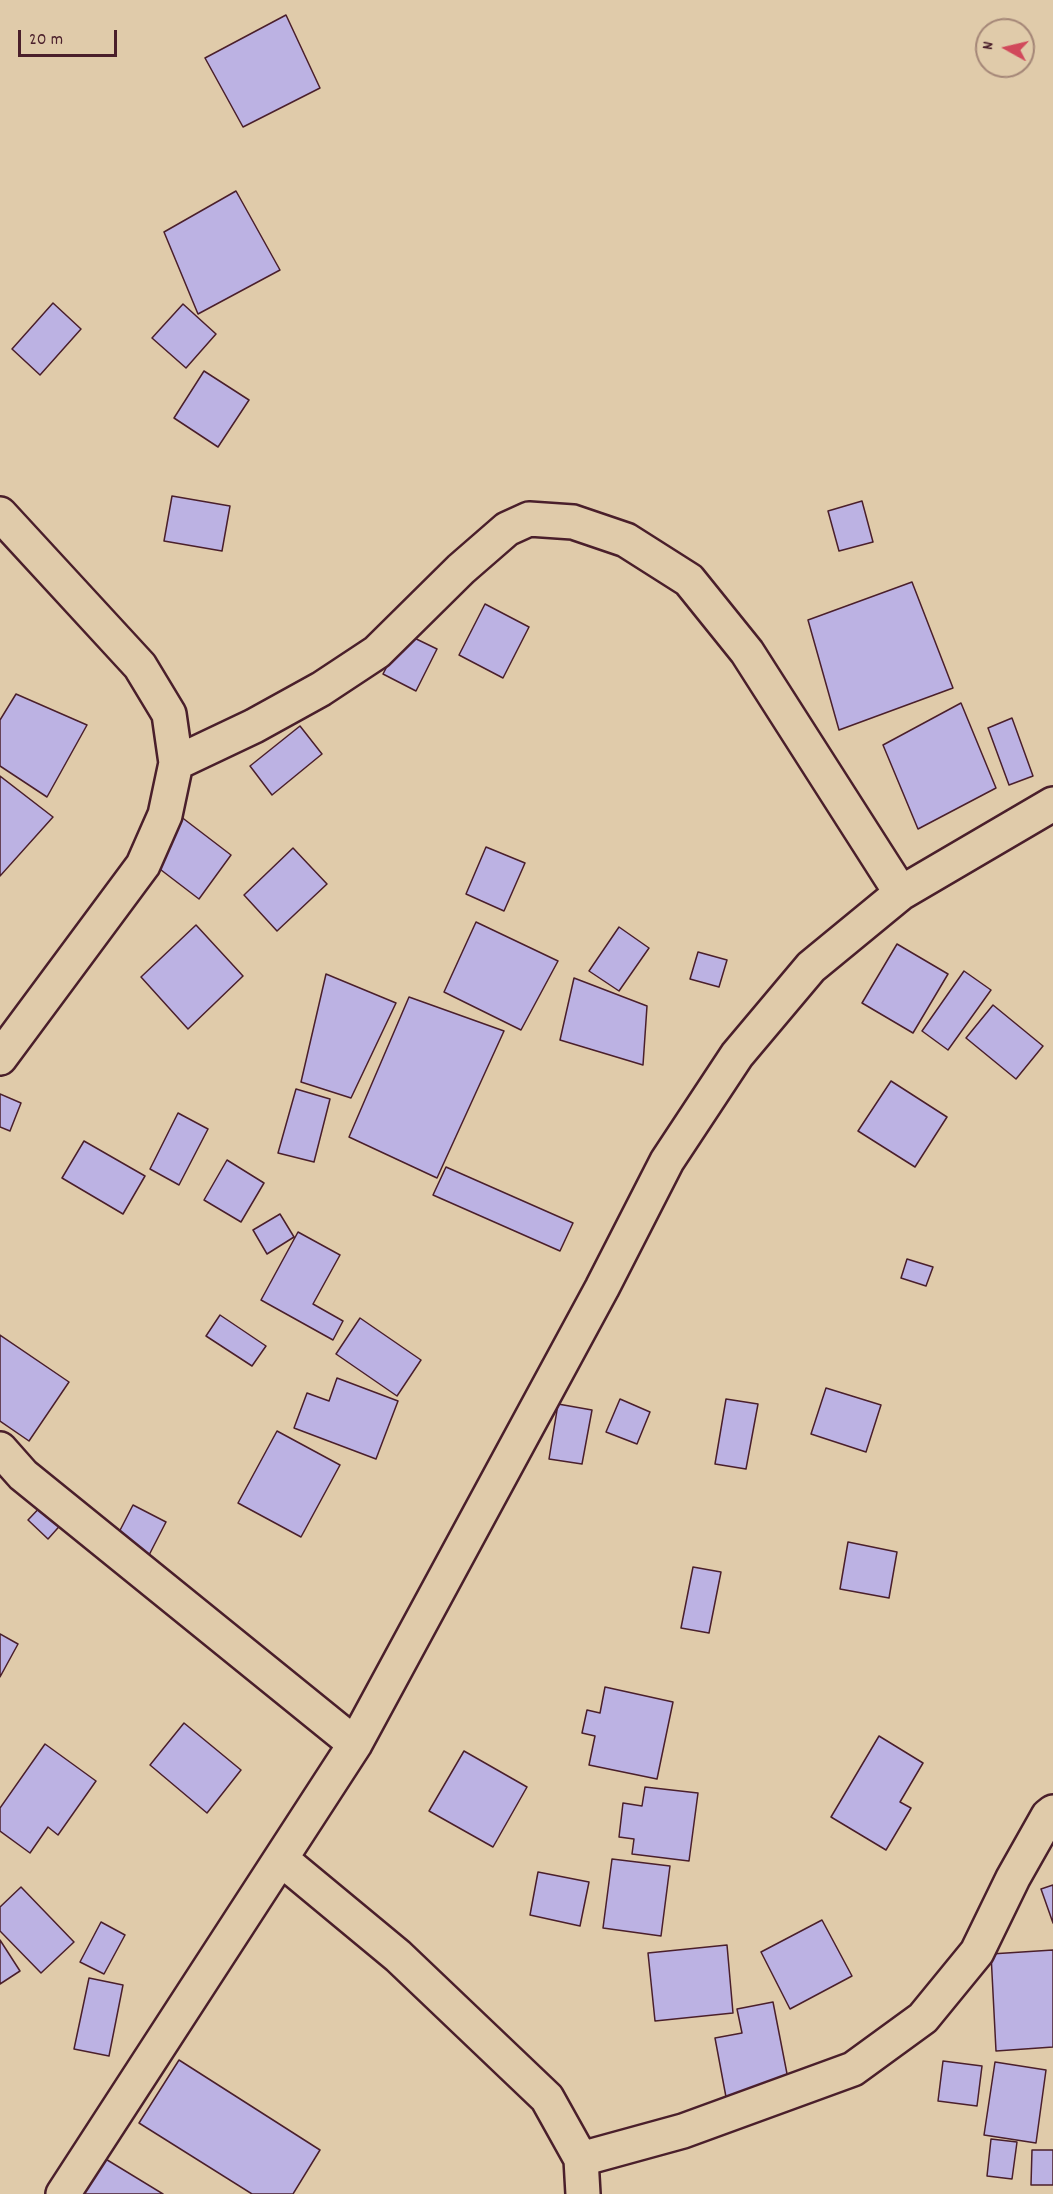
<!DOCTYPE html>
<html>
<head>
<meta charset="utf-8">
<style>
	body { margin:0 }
	#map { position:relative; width:1053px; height:2194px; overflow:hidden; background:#e0cbaa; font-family:Dekko,sans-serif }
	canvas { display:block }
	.north { position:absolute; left:975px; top:18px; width:60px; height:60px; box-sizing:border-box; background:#e0cbaa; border:2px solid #a48677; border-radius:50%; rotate:278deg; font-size:16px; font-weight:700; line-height:24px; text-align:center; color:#4a1f2b }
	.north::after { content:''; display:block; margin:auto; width:21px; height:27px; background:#d1495b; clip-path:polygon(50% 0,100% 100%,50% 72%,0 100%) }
	.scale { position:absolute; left:18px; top:30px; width:99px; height:27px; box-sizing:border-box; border:3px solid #4a1f2b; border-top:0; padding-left:8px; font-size:18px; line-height:21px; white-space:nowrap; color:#4a1f2b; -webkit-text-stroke:4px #e0cbaa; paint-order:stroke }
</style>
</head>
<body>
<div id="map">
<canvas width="1053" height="2194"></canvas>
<div class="north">N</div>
<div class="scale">20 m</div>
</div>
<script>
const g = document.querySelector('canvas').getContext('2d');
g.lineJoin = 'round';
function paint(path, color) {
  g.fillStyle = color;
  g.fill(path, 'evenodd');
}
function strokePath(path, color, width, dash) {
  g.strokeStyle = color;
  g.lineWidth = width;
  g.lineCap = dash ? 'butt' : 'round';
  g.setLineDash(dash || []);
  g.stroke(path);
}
const building = new Path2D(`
	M286 15 320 88 243 127 205 58Z
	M236 191 280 270 198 314 164 232Z
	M53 303 81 329 40 375 12 349Z
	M183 304 216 334 186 368 152 338Z
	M204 371 249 400 218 447 174 418Z
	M172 496 230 506 222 551 164 541Z
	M862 501 873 542 839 551 828 511Z
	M912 582 953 688 839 730 808 620Z
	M485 604 529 627 503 678 459 655Z
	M404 633 437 649 416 691 383 674Z
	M16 694 87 725 47 797 0 766V720Z
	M961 703 996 788 918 829 883 745Z
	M1012 718 1033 776 1009 785 988 728Z
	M300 726 322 754 272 795 250 766Z
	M0 776 53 817 0 876Z
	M180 816 231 855 199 899 148 860Z
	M486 847 525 863 504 911 466 894Z
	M293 848 327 884 277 931 244 895Z
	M476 922 558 961 521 1030 444 992Z
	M196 925 243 976 188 1029 141 977Z
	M619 927 649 948 619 991 589 971Z
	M897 944 948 974 913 1033 862 1003Z
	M698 952 727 960 719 987 690 979Z
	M964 971 991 990 948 1050 922 1031Z
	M326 974 396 1003 351 1098 301 1082Z
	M574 978 647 1006 643 1065 560 1040Z
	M409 997 504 1031 437 1178 349 1137Z
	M993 1005 1043 1046 1016 1079 966 1038Z
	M891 1081 947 1117 915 1167 858 1131Z
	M296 1089 330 1099 314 1162 278 1153Z
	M0 1094 21 1103 10 1131 0 1127Z
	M178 1113 208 1129 179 1185 150 1169Z
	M84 1141 145 1176 123 1214 62 1178Z
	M227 1160 264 1183 241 1222 204 1200Z
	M446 1167 573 1223 560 1251 433 1195Z
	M280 1214 294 1237 267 1254 253 1230Z
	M298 1232 340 1255 313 1304 343 1321 333 1340 261 1300Z
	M907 1259 933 1267 926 1286 901 1278Z
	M220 1315 266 1346 252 1366 206 1336Z
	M360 1318 421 1360 397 1396 336 1354Z
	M0 1335 69 1382 29 1441 0 1421Z
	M337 1378 398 1401 376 1459 294 1428 307 1393 329 1401Z
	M826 1388 881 1405 866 1452 811 1434Z
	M620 1399 650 1412 637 1444 606 1432Z
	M726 1399 758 1404 746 1469 715 1464Z
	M558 1404 592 1410 582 1464 549 1459Z
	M277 1431 340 1465 301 1537 238 1503Z
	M45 1502 65 1520 48 1539 28 1520Z
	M133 1505 166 1522 147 1559 114 1542Z
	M848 1542 897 1552 889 1598 840 1589Z
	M693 1567 721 1572 709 1633 681 1628Z
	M0 1634 18 1644 0 1677Z
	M605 1687 673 1702 657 1779 589 1765 595 1736 582 1733 587 1710 600 1713Z
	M184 1723 241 1770 207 1813 150 1765Z
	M879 1736 923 1763 900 1802 911 1808 886 1850 831 1817Z
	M45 1744 96 1781 58 1835 48 1827 30 1853 0 1831V1808Z
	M464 1751 527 1787 493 1847 429 1811Z
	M645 1787 698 1793 689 1861 632 1854 634 1839 619 1837 623 1803 642 1806Z
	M612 1859 670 1866 661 1936 603 1928Z
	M538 1872 589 1882 580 1926 530 1915Z
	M1053 1885V1923L1041 1889Z
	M21 1887 74 1942 41 1973 0 1931V1907Z
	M822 1920 852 1976 790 2009 761 1952Z
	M101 1922 125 1935 104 1974 80 1962Z
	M0 1940 20 1971 0 1984Z
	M727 1945 733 2013 655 2021 648 1953Z
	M1053 1950V2047L996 2051 991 1954Z
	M89 1978 123 1985 109 2056 74 2049Z
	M773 2002 789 2084 726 2097 715 2038 742 2033 737 2009Z
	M179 2060 320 2150 293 2194H252L139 2123Z
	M943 2061 982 2066 977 2106 938 2101Z
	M995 2062 1046 2070 1036 2143 984 2135Z
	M991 2139 1017 2142 1012 2179 987 2176Z
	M1032 2150H1053V2185H1031Z
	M104 2158 163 2194H82Z`);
const minor = new Path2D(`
	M0 514 140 666 169 714 176 763 165 815 143 865 0 1058
	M176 763 254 726 321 689 377 652 461 569 507 529 529 519 573 522 626 540 689 580 747 652 901 893
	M0 1449 23 1475 355 1744
	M281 1859 398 1956 547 2098 581 2159 583 2194
	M581 2159 683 2131 853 2069 923 2018 977 1952 1013 1878 1048 1816 1053 1812
	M63 2194 355 1744 602 1288 667 1161 737 1055 811 967 901 893 1053 804`);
paint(building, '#bcb2e3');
strokePath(building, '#4a1f2b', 1.5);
strokePath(minor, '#4a1f2b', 38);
strokePath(minor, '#e0cbaa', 33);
</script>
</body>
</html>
